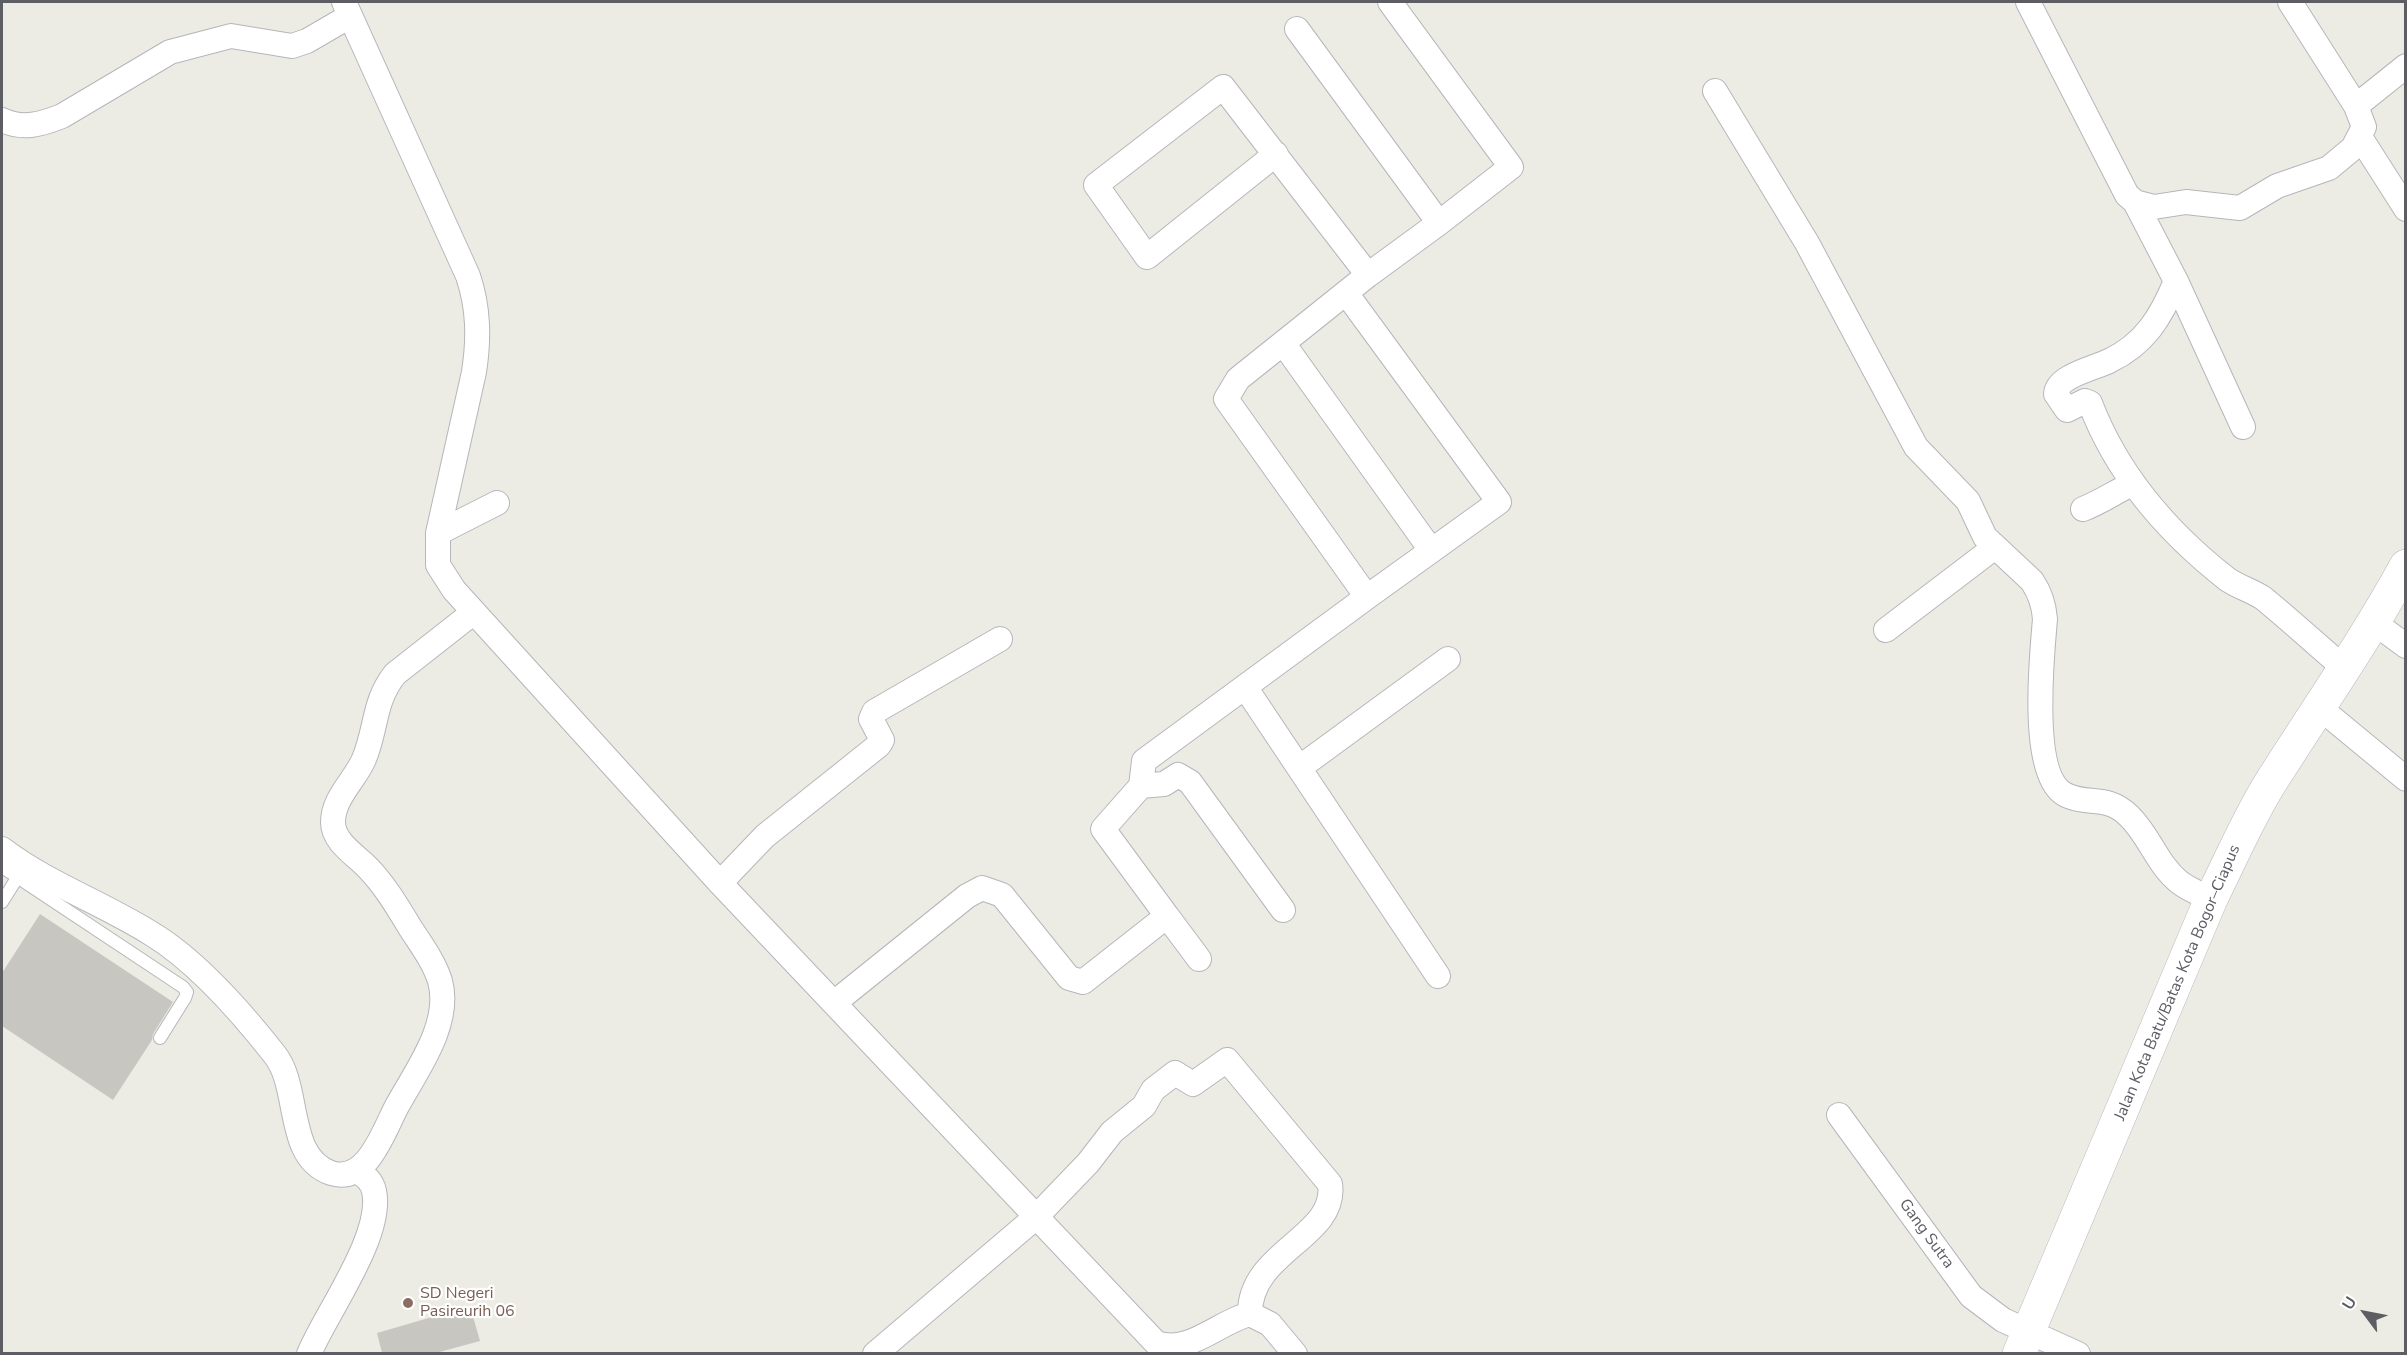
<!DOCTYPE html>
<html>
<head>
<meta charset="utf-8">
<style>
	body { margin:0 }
	#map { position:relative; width:2407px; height:1355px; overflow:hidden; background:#edece4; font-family:"Nunito Sans",sans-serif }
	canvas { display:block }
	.frame { position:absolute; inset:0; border:3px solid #5c5e63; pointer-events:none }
	.north { position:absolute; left:2335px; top:1283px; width:60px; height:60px; -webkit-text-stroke:4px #fff; paint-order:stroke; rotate:302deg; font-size:16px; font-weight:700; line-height:24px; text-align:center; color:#5c5e63 }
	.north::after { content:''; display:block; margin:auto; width:21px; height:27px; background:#5c5e63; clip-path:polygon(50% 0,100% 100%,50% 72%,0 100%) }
</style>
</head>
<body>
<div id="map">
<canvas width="2407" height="1355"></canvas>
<div class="frame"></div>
<div class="north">U</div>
</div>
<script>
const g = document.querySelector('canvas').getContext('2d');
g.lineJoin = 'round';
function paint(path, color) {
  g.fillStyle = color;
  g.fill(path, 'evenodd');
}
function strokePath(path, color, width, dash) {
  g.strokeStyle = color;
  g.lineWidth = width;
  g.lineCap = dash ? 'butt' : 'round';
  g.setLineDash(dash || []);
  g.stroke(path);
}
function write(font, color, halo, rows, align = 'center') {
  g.font = font + ' "Nunito Sans",sans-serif';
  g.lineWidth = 4.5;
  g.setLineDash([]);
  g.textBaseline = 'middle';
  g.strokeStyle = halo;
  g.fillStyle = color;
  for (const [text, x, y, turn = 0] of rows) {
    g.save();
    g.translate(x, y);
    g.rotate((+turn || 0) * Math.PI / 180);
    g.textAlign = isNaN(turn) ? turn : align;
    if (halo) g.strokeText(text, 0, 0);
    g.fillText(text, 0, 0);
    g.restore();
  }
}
const building = new Path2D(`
	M40 914 173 1002 153 1034 152 1040 113 1100 2 1026V973Z
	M470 1306 480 1341 436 1353H382L377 1333Z`);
const lane = new Path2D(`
	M2 867 183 987 187 992 185 998 160 1038
	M2 902 17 878`);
const street = new Path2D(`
	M344 2 468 276C479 309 479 339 474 372L438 533V565L454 590 720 883 1156 1343C1189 1355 1218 1322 1250 1314L1270 1324 1295 1354
	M1390 2 1511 167 1439 223
	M2028 2 2127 195 2135 202 2154 207 2186 202 2240 208 2277 186 2329 168 2353 148 2364 127 2356 106 2290 2
	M1297 29 1439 223 1368 275
	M1715 91 1807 243 1916 447 1968 501 1985 537 2032 581C2040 593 2044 604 2045 619 2042 654 2029 777 2066 795 2088 806 2107 794 2129 816 2149 835 2157 864 2179 882 2188 889 2200 894 2211 899
	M2356 106 2406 66
	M2 120C23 130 42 124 62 116L170 52 231 36 292 46 307 41 350 16
	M2360 137 2406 209
	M2135 202 2176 281C2161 317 2145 344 2109 361 2095 368 2057 376 2056 394L2067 410 2085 401 2090 403C2117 474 2167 532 2227 579 2238 587 2251 590 2263 598 2290 620 2316 644 2343 667
	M2176 281 2243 427
	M1346 293 1499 502 1367 597
	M1283 343 1431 550
	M2083 509C2101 502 2115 492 2132 484
	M438 533 497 503
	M2372 621 2406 646
	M1886 630 1995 547
	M1245 687 1438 976
	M2320 708 2406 779
	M1299 768 1448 659
	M1141 786 1164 784 1178 775 1190 782 1283 910
	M2 849C48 884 103 903 152 934 198 962 242 1013 275 1055 301 1088 285 1157 331 1173 367 1185 384 1130 397 1106 416 1071 452 1024 440 981 434 962 422 946 411 929 397 906 383 882 364 864 351 852 333 840 333 822 333 798 355 780 364 759 377 728 373 702 395 674L474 612
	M720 883 765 836 879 745 882 740 871 719 874 712 1000 639
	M1167 916 1199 959
	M834 1003 967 896 982 888 1002 895 1069 978 1083 982 1167 916 1103 829 1141 786 1144 761 1367 597 1226 399 1238 379 1368 275 1223 87 1096 185 1147 257 1276 154
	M1839 1115 1971 1296 2003 1320 2078 1354
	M309 1354C326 1313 384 1235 374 1191 372 1181 365 1176 357 1171
	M875 1354 1036 1217 1088 1163 1112 1132 1144 1106 1153 1090 1175 1073 1193 1084 1227 1060 1330 1184C1338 1237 1249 1251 1250 1314`);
const secondary = new Path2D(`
	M2019 1354 2211 899C2230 861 2247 821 2269 785 2315 712 2365 641 2406 566`);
const markers = [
	[408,1303,6,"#8d6e63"]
];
const streetNames = [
	["Jalan Kota Batu/Batas Kota Bogor–Ciapus",2178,983,-67],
	["Gang Sutra",1926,1234,54]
];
const educationNames = [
	["SD Negeri",420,1294],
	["Pasireurih 06",420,1312]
];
paint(building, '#c8c6c1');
strokePath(lane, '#b4b6ba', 14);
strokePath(street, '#b4b6ba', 26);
strokePath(secondary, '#b3b5ba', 34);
strokePath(lane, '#fff', 12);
strokePath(street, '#fff', 24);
strokePath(secondary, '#fff', 33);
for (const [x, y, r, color] of markers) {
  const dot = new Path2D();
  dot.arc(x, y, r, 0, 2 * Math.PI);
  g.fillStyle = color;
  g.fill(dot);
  strokePath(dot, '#fff', 2);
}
write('16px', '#5c5e63', '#fff', streetNames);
write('16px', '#785e54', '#fff', educationNames, 'left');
</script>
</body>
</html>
